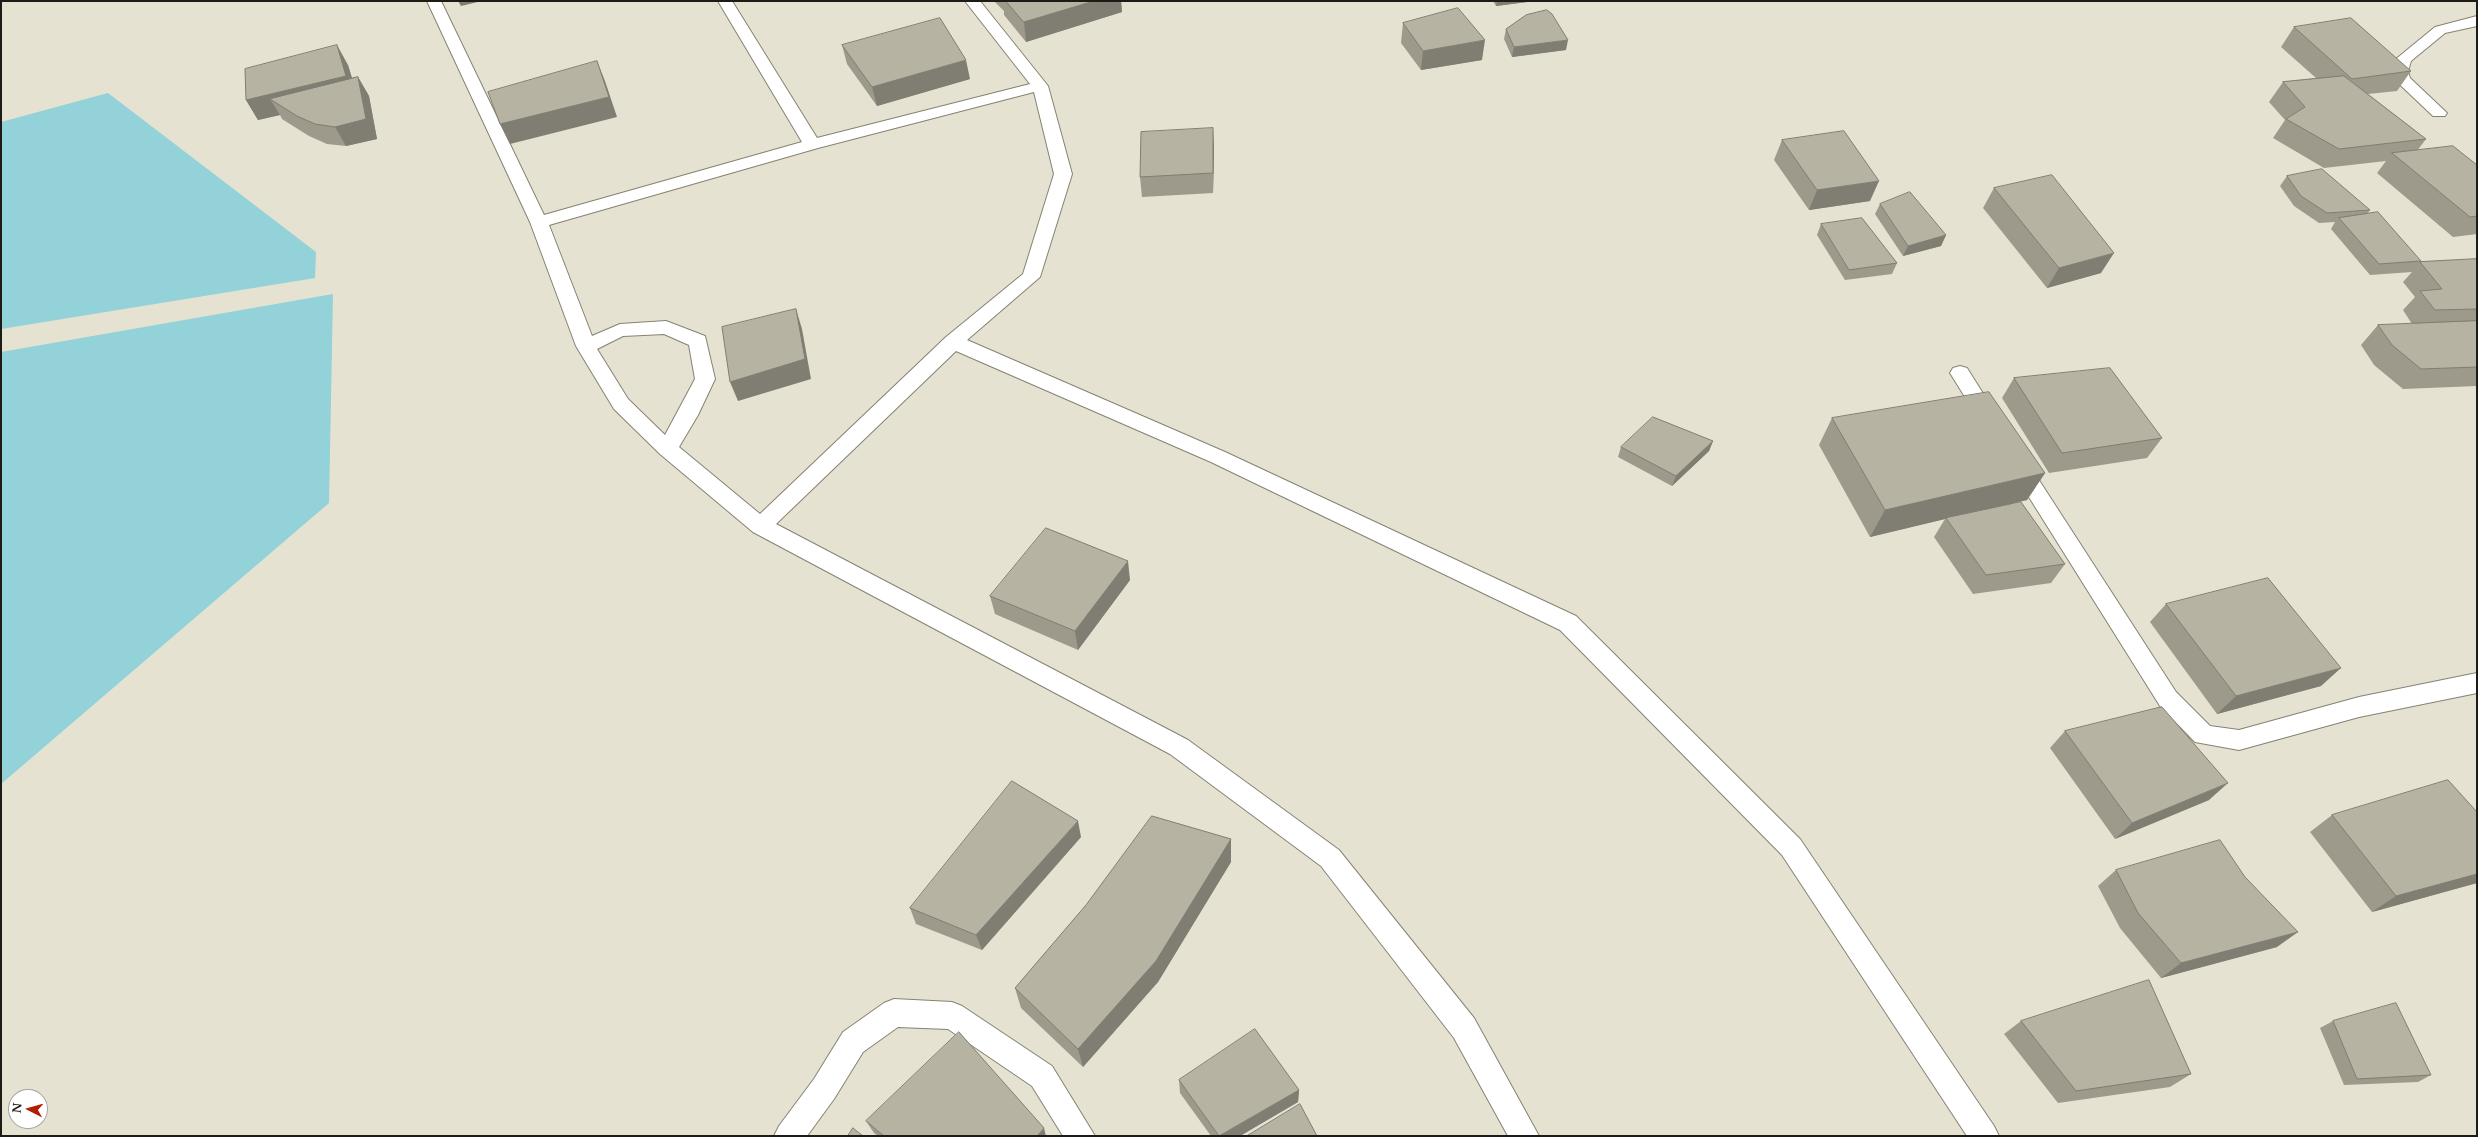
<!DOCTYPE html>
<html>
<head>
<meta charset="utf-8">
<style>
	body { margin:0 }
	#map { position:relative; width:2478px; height:1137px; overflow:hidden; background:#e5e2d1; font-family:"Libre Baskerville",serif }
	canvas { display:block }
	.frame { position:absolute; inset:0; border:2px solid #1d1b15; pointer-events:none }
	.north { position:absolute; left:8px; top:1089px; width:40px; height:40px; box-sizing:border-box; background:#fff; border:1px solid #a5a4a1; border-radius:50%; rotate:276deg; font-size:11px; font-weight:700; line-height:16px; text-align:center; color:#1d1b15 }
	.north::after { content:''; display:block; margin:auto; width:14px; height:18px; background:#ae2000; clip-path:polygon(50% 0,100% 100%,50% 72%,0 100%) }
</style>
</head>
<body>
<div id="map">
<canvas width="2478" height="1137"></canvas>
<div class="frame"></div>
<div class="north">N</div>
</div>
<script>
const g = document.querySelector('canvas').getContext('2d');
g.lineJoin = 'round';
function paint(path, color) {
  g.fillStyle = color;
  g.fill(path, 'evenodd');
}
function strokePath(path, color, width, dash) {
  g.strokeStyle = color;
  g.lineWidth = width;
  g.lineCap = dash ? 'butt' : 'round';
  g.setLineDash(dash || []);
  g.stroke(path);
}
const water = new Path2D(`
	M108 93 316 252 315 278 1 329V122Z
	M333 294 329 503 1 784V352Z`);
const street = new Path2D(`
	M427 1H441L544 215 802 142 718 1H732L817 138 1030 84 965 1H980L1048 86 1072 174 1040 277 967 340 1225 452 1576 616 1800 839 1994 1126 1999 1136H1967L1782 855 1560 630 1211 462 956 351 776 524 1188 740 1339 850 1474 1018 1539 1136H1508L1454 1038 1321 866 1170 754 753 532 660 454 614 409 576 346 530 222ZM1034 92 1054 174 1023 274 946 337 760 514 679 447 698 415 715 379 705 336 666 321 620 324 592 336 549 225 818 148ZM664 334 689 345 695 379 665 435 628 399 597 349 623 336Z
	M2477 16V26L2445 33 2411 61 2408 71 2410 78 2447 113 2445 116H2433L2395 80 2392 71 2396 59 2435 27Z
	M1960 366 1967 368 1996 414 1999 419 1996 424 1989 426 1982 424 1950 373 1953 368Z
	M2019 457 2026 460 2176 692 2210 726 2239 730 2359 697 2477 673V693L2359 717 2239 750 2195 742 2160 706 2012 470 2009 465 2012 460Z
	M894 999 952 1002 962 1006 1052 1066 1095 1136H1063L1032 1086 948 1029 898 1027 863 1052 834 1099 807 1136H774L779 1126 814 1079 843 1032 884 1003Z`);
const wall = new Path2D(`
	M994 1H1121L1122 12 1026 42 1004 15V11Z
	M1493 1H1535L1496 6Z
	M1403 23 1482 60 1421 70 1401 43Z
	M2294 27 2411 71 2397 91 2368 94 2426 139 2417 151 2477 165V234L2453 237 2377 173 2386 161 2324 168 2273 138 2285 120 2269 102 2283 82 2316 78 2281 47Z
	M1506 29 1566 50 1512 57 1504 39Z
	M842 45 970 79 877 106 847 64Z
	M348 65 352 78 358 77 369 96 377 139 346 146 327 144 309 136 282 119 280 115 258 120 246 100Z
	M1782 140 1870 201 1809 210 1774 160Z
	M1214 148 1213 193 1142 197 1140 177Z
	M2287 176 2370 210 2367 214 2420 262 2477 259V386L2403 389 2374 365 2361 345 2378 325 2412 324 2403 310 2415 297 2403 282 2412 272 2370 275 2331 229 2335 222 2319 223 2294 206 2280 186Z
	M1994 188 2101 273 2047 288 1983 208Z
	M1880 204 1946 235 1941 246 1903 256 1875 214Z
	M1821 224 1897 263 1892 274 1845 280 1817 235Z
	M2014 378 2162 438 2147 458 2049 473 2002 398Z
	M1832 418 2045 473 2027 500 2010 504 2065 564 2051 583 1973 594 1934 537 1945 519 1870 537 1819 445Z
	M1713 441 1709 451 1672 486 1618 457 1621 447Z
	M1130 580 1078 650 995 614 990 596Z
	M2166 604 2321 686 2217 714 2150 622Z
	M2065 731 2209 800 2115 839 2050 748Z
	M2477 812V883L2372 912 2310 832 2332 815Z
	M1081 837 982 950 916 924 910 908Z
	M1231 839V862L1158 982 1083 1067 1021 1008 1015 988Z
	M2116 870 2277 947 2161 978 2120 928 2098 886Z
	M2021 1021 2191 1074 2170 1087 2058 1103 2004 1034Z
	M2333 1021 2431 1075 2418 1082 2344 1085 2320 1028Z
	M1179 1080 1299 1090 1298 1102 1240 1136H1211L1180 1093Z
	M866 1121 1046 1136H878L874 1133Z`);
const shadedWall = new Path2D(`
	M458 1H482L461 6Z
	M1094 1H1121L1122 12 1026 42 1024 22Z
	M1497 1H1535L1496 6Z
	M1485 40 1482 60 1421 70 1423 51Z
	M1568 40 1566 50 1512 57 1514 47Z
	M337 45 348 65 357 95 270 99 280 115 258 120 246 100Z
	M966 60 970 79 877 106 872 87Z
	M597 61 605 81 617 117 510 144 500 124Z
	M358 77 369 96 377 139 346 146 335 127Z
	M1213 128 1214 148 1213 193Z
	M1879 181 1870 201 1809 210 1817 190Z
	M1946 235 1941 246 1903 256 1908 246Z
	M2114 253 2101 273 2047 288 2059 268Z
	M796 309 802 329 811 379 738 401 730 382Z
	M1713 441 1709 451 1672 486 1676 476Z
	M2045 473 2027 500 1947 519 1946 518 1945 519 1870 537 1885 510Z
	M1128 561 1130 580 1078 650 1075 631Z
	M2341 668 2321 686 2217 714 2236 696Z
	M2228 783 2209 800 2115 839 2132 823Z
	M1078 821 1081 837 982 950 976 935Z
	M1231 839V862L1158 982 1083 1067 1078 1049Z
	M2477 874V883L2372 912 2396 896Z
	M2298 932 2277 947 2161 978 2181 963Z
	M1299 1090 1298 1102 1240 1136H1220Z
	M1044 1128 1046 1136H1037Z`);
const building = new Path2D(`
	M1006 1H1094L1024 22Z
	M1458 8 1485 40 1423 51 1403 23Z
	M1547 10 1552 14 1568 40 1514 47 1506 29 1526 15Z
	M940 18 966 60 872 87 842 45Z
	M2351 18 2411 71 2352 79 2294 27Z
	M337 45 346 76 246 100 245 69Z
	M597 61 609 97 500 124 488 92Z
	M2344 76 2426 139 2339 149 2286 119 2305 107 2283 82Z
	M358 77 366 119 335 127 315 124 297 116 270 99Z
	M1213 128V173L1140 177 1141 132Z
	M1844 131 1879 181 1817 190 1782 140Z
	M2453 146 2477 165V216L2470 217 2392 153Z
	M2322 169 2370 210 2327 213 2301 196 2287 176Z
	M2052 175 2114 253 2059 268 1994 188Z
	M1910 192 1946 235 1908 246 1880 204Z
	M2378 212 2421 261 2379 264 2339 218Z
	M1862 218 1897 263 1849 270 1821 224Z
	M2477 259V309L2435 310 2420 291 2442 289 2420 262Z
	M796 309 805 359 730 382 722 327Z
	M2477 321V367L2421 369 2392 345 2378 325Z
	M2110 368 2162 438 2062 453 2014 378Z
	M1989 392 2045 473 1885 510 1832 418Z
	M1653 417 1713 441 1676 476 1621 447Z
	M2021 502 2065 564 1986 575 1946 518Z
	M1046 528 1128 561 1075 631 990 596Z
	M2268 578 2341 668 2236 696 2166 604Z
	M2162 707 2228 783 2132 823 2065 731Z
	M2448 780 2477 812V874L2396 896 2332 815Z
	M1012 781 1078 821 976 935 910 908Z
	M1152 816 1231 839 1156 961 1078 1049 1015 988 1086 905Z
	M2220 840 2245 877 2298 932 2181 963 2138 913 2116 870Z
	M2149 980 2191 1074 2076 1091 2021 1021Z
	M2396 1003 2431 1075 2357 1079 2333 1021Z
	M1255 1029 1299 1090 1219 1136 1179 1080Z
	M959 1032 1044 1128 1037 1136H884L866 1121Z
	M1300 1104 1317 1136H1247Z
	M853 1128 863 1136H848Z`);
paint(water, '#92d2d8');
strokePath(street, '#868273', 2);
paint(street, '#fff');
paint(wall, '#9d9a8c');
paint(shadedWall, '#807d72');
paint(building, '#b7b3a3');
strokePath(building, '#807d72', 1);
</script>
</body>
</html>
